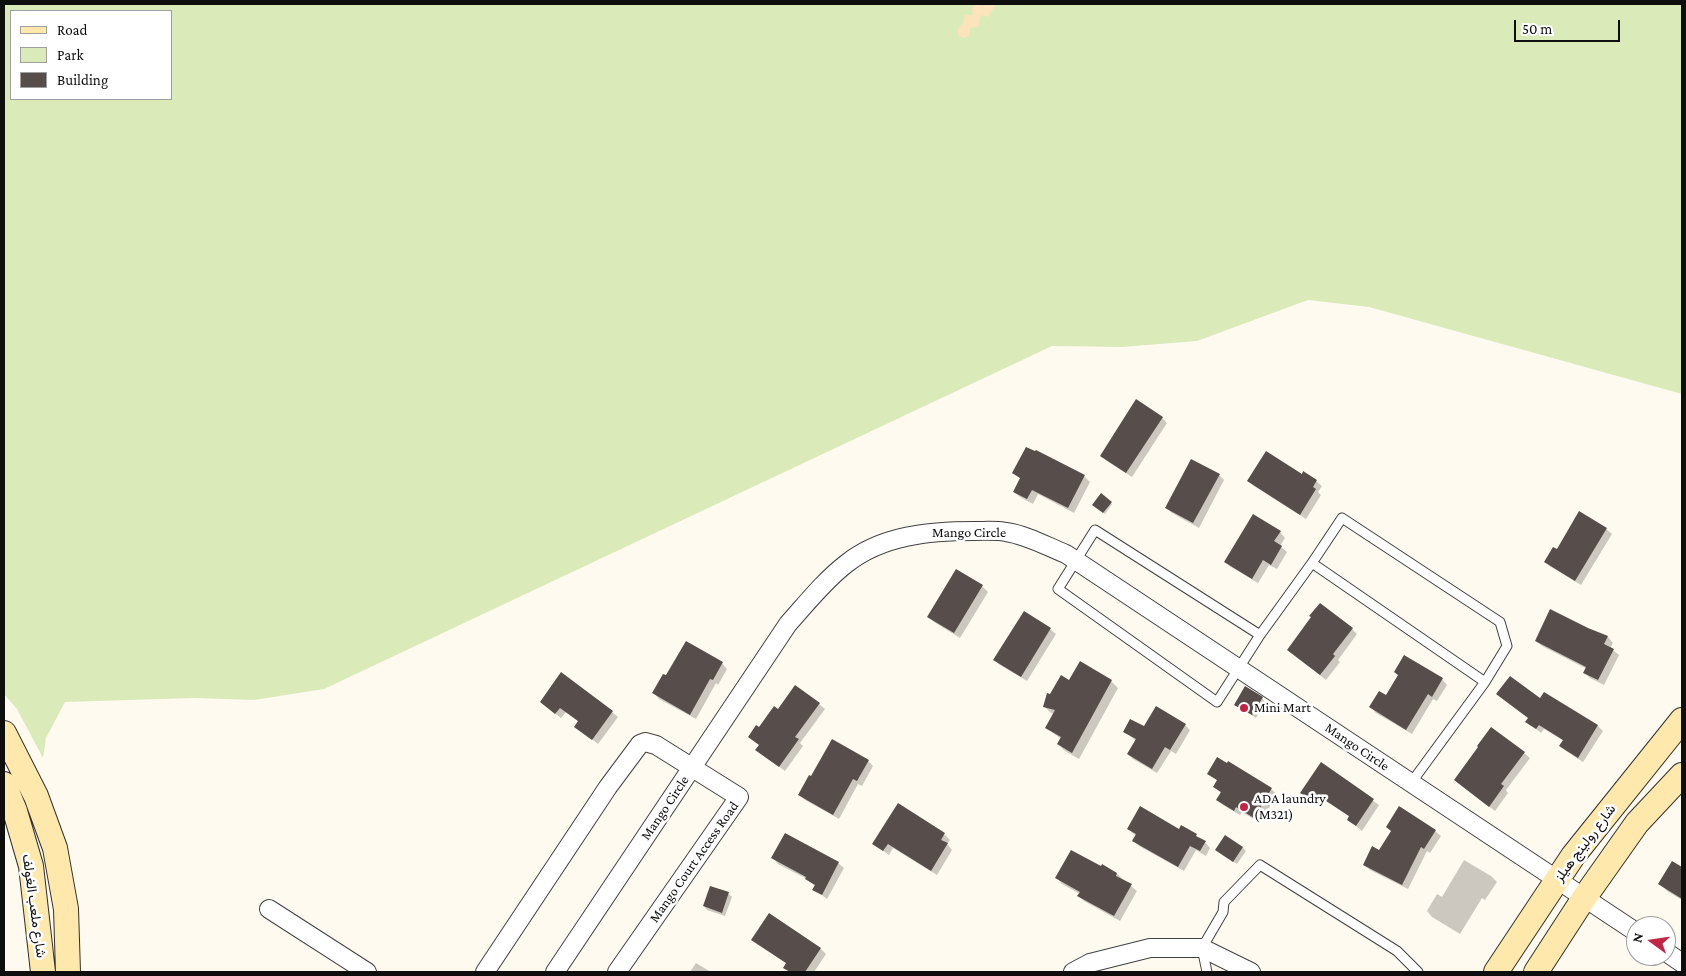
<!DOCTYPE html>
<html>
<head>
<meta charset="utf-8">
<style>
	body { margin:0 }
	#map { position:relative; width:1686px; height:976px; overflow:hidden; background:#fffaf0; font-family:"Crimson Pro",serif }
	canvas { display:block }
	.frame { position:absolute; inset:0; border:5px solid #0e0e0e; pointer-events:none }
	.legend { position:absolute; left:10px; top:10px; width:162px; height:90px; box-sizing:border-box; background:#fff; border:1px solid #9f9f9f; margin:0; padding:6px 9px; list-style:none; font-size:15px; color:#0e0e0e }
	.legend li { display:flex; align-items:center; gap:10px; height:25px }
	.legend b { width:25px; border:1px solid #9f9f9f }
	.north { position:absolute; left:1626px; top:916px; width:50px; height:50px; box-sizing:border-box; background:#fff; border:1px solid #9f9f9f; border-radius:50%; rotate:284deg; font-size:14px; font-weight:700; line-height:20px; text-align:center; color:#0e0e0e }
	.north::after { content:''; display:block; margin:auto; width:18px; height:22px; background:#c02545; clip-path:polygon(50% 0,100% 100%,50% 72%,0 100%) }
	.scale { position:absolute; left:1514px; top:20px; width:106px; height:22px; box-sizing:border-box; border:2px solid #0e0e0e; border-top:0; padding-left:6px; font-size:15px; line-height:18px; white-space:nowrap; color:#0e0e0e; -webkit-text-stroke:4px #fff; paint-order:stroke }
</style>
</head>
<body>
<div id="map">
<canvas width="1686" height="976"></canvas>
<div class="frame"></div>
<ul class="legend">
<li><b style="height:6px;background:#ffe8ab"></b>Road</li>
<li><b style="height:14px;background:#daeab9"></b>Park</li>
<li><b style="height:14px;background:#574d4b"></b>Building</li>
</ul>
<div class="north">N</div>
<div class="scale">50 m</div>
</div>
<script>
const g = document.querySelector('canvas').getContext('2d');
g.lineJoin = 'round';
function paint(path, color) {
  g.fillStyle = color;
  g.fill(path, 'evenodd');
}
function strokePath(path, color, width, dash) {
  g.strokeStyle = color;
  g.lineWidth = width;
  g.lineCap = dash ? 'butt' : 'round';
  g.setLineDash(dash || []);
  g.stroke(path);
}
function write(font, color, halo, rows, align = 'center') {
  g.font = font + ' "Crimson Pro",Vazirmatn,serif';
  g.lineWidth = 5;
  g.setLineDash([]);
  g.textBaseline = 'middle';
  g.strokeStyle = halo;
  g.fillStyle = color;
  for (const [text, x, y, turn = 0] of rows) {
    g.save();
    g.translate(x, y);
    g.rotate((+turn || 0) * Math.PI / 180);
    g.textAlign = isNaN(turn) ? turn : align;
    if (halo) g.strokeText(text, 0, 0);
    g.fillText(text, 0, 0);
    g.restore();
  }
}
const green = new Path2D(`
	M4 4H1682V394L1369 307 1308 300 1197 341 1122 347 1052 346 324 689 254 700 194 698 65 702 46 738 43 758 17 709 4 694ZM11 11H171V99H11Z`);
const sand = new Path2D(`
	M974 4 983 6 985 4H996L988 17 981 15 978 27 970 28C970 34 970 36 964 38L959 36 957 32 959 27 963 23 965 15H973L972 9Z`);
const shadow = new Path2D(`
	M1162 418 1167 423 1132 477 1107 461 1101 456Z
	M1036 452 1084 476 1090 482 1074 513 1038 494 1033 504 1020 497 1014 492 1021 479 1014 473Z
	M1219 475 1224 480 1199 528 1172 513 1166 508Z
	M1302 475 1316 481 1322 486 1318 492 1321 495 1306 519 1254 486 1249 481Z
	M1101 495 1112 504 1105 514 1095 506Z
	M1606 529 1612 534 1581 585 1551 567 1546 562 1557 551Z
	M1280 532 1285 538 1280 546 1287 552 1277 569 1269 565 1258 583 1231 567 1226 562Z
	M957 571 982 586 988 592 960 638 934 622 929 617Z
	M1050 629 1056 634 1027 681 1000 665 995 660Z
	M1352 629 1357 634 1338 660 1340 662 1326 680 1294 655Z
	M1587 629 1608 637 1613 643 1610 648 1619 655 1604 685 1590 678 1585 673 1587 669 1542 646 1536 641Z
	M722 663 727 669 718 685 716 683 696 719 659 699 654 693 667 677Z
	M1442 679 1447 685 1437 701 1433 699 1412 734 1376 713 1371 707 1386 697Z
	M1111 681 1118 688 1079 759 1065 751 1058 744 1061 739 1047 728 1055 714 1051 713 1044 706 1069 682Z
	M1262 698 1265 702 1256 718 1236 705Z
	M541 702 612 712 618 717 598 744 576 727 579 722 566 712 561 718Z
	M819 704 825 709 800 743 803 746 785 771 757 750 760 745 759 729 778 711Z
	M1527 722 1598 726 1603 731 1583 762 1566 751 1561 746 1564 741 1544 729 1541 733Z
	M1185 725 1190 730 1176 754 1171 751 1157 773 1133 759 1128 754 1136 741 1125 732 1144 728Z
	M1524 753 1530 758 1506 790 1508 793 1495 811 1455 780Z
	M868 761 873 766 862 786 858 784 839 819 805 800 799 794Z
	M1228 763 1271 789 1277 794 1260 823 1242 812 1240 815 1223 805 1217 800 1221 793 1215 787 1218 781 1209 774Z
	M1321 764 1379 805 1362 831 1349 820 1350 817 1323 799 1319 805 1302 792Z
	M898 805 944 834 950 840 947 844 952 850 937 875 893 848 889 855 874 844Z
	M1128 829 1179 831 1205 842 1210 848 1206 856 1196 850 1184 871 1139 846 1134 840 1136 836Z
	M1435 831 1441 836 1430 853 1427 851 1408 889 1370 870 1364 865 1380 852 1392 832Z
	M1242 847 1246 851 1237 864 1220 853Z
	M773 858 838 863 844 868 827 899 814 889 815 886 807 879 778 864Z
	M1464 860 1491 876 1497 882 1485 900 1482 898 1460 934 1432 917 1427 911 1437 894 1442 897Z
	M1672 863 1682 869V900L1667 891 1660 884Z
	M1102 866 1117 874 1137 891 1120 921 1084 901 1079 896 1080 894 1062 884 1057 878 1101 868Z
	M728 893 732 897 725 916 707 910 704 906Z
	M753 940 821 949 826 954 814 972H790L785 967 787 964Z
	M696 963 711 972H690Z`);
const building = new Path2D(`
	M1136 399 1163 417 1126 473 1100 456Z
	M1026 447 1035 451 1036 450 1085 475 1068 508 1032 490 1027 499 1013 492 1020 478 1012 473Z
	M1266 451 1302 474 1303 471 1317 480 1313 487 1316 489 1300 515 1247 481Z
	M1191 459 1220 474 1193 523 1165 508Z
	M1101 493 1112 502 1103 513 1092 505Z
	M1579 511 1607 528 1575 581 1544 562 1553 547 1557 549Z
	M1253 514 1281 531 1274 541 1282 546 1271 565 1263 560 1252 579 1224 562Z
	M956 569 983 585 954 633 927 617Z
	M1320 603 1353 628 1333 654 1335 656 1320 675 1287 650 1311 617 1309 616Z
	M1550 609 1588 628 1608 636 1604 644 1614 649 1598 680 1583 673 1586 667 1535 641Z
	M1024 611 1051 628 1021 677 993 660Z
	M686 641 723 662 713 680 710 679 690 715 652 693 663 674 666 675Z
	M1404 655 1443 678 1432 697 1428 694 1406 730 1369 707 1379 691 1386 695 1398 675 1394 672Z
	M1080 661 1112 680 1072 753 1057 744 1061 737 1045 728 1055 710 1043 707 1047 693 1050 694 1061 675 1069 680Z
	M561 672 613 711 592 740 574 727 578 721 560 708 555 714 540 702Z
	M1510 676 1540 698 1544 692 1598 725 1578 758 1559 746 1563 740 1539 725 1536 729 1525 722 1528 718 1496 694Z
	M795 685 820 703 795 737 799 739 779 767 755 750 759 745 748 737 756 725 759 727 774 706 778 709Z
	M1245 686 1263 697 1252 715 1234 705Z
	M1156 706 1186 724 1170 750 1165 747 1152 769 1127 754 1136 739 1123 732 1130 719 1144 726Z
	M1491 727 1525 752 1501 784 1504 786 1489 807 1454 780 1478 747 1477 746Z
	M832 739 869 760 857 781 853 779 833 815 798 795 809 775 811 776Z
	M1217 757 1227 763 1228 761 1272 788 1254 818 1236 807 1234 811 1216 800 1221 792 1213 787 1217 780 1207 774Z
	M1321 762 1374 799 1356 826 1347 820 1349 816 1317 795 1313 801 1300 793Z
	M898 803 945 833 941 840 948 843 931 871 888 844 883 851 872 844Z
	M1140 806 1179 829 1181 825 1197 834 1196 836 1206 841 1200 851 1190 846 1178 867 1132 841 1136 834 1127 829Z
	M1399 806 1436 830 1424 849 1421 847 1402 885 1363 865 1372 846 1379 850 1391 831 1386 827Z
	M785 833 839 862 822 895 812 890 815 885 805 879 806 877 771 858Z
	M1225 835 1243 847 1233 862 1215 850Z
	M1071 850 1101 866 1102 864 1117 873 1116 876 1132 884 1114 916 1077 896 1080 892 1055 878Z
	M1672 861 1682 867V899L1658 884Z
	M710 886 729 892 722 913 703 906Z
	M769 913 821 948 805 972H790L783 968 786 963 751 940Z`);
const service = new Path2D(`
	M1260 635 1095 530 1058 589 1217 702 1260 635 1312 563
	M1411 783 1485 682 1507 646 1500 622 1342 518 1312 563 1485 682
	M1207 972 1202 948 1223 912 1224 902 1260 865 1397 951 1418 972`);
const minor = new Path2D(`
	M269 909 367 972
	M1666 952 1682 963
	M485 972 608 787 640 744 645 742 656 745 739 797 617 972
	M555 972 788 624C806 604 824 581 846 564 882 535 930 531 975 531 985 531 996 530 1006 532 1027 535 1046 546 1066 554L1636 932
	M1073 972 1090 963 1150 948H1202L1251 972`);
const secondary = new Path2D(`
	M4 733 36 796 55 848 66 909 68 972
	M4 784 15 811 31 866 43 972
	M1496 972 1573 856 1682 720
	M1536 972 1584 898 1637 823 1682 775`);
const markers = [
	[1244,708,5,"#c02545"],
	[1244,807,5,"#c02545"]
];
const streetNames = [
	["Mango Circle",969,533],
	["Mango Circle",1357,747,34],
	["Mango Circle",665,808,-56],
	["شارع رولينج هيلز",1585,843,-53],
	["Mango Court Access Road",694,862,-55],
	["شارع ملعب الغولف",34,906,82]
];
const poiNames = [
	["Mini Mart",1254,708],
	["ADA laundry",1254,799],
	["(M321)",1254,815]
];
paint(green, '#daeab9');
paint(sand, '#fbe3bc');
paint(shadow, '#0003');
paint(building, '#574d4b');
strokePath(service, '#414141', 11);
strokePath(minor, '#414141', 20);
strokePath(secondary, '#303030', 26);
strokePath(service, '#fff', 9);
strokePath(minor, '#fff', 18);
strokePath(secondary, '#ffe8ab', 24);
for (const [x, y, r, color] of markers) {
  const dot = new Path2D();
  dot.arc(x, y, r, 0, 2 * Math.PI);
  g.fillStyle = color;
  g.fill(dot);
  strokePath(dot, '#fff', 2);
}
write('14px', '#0e0e0e', '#fff', streetNames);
write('14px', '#0e0e0e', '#fff', poiNames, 'left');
</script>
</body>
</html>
